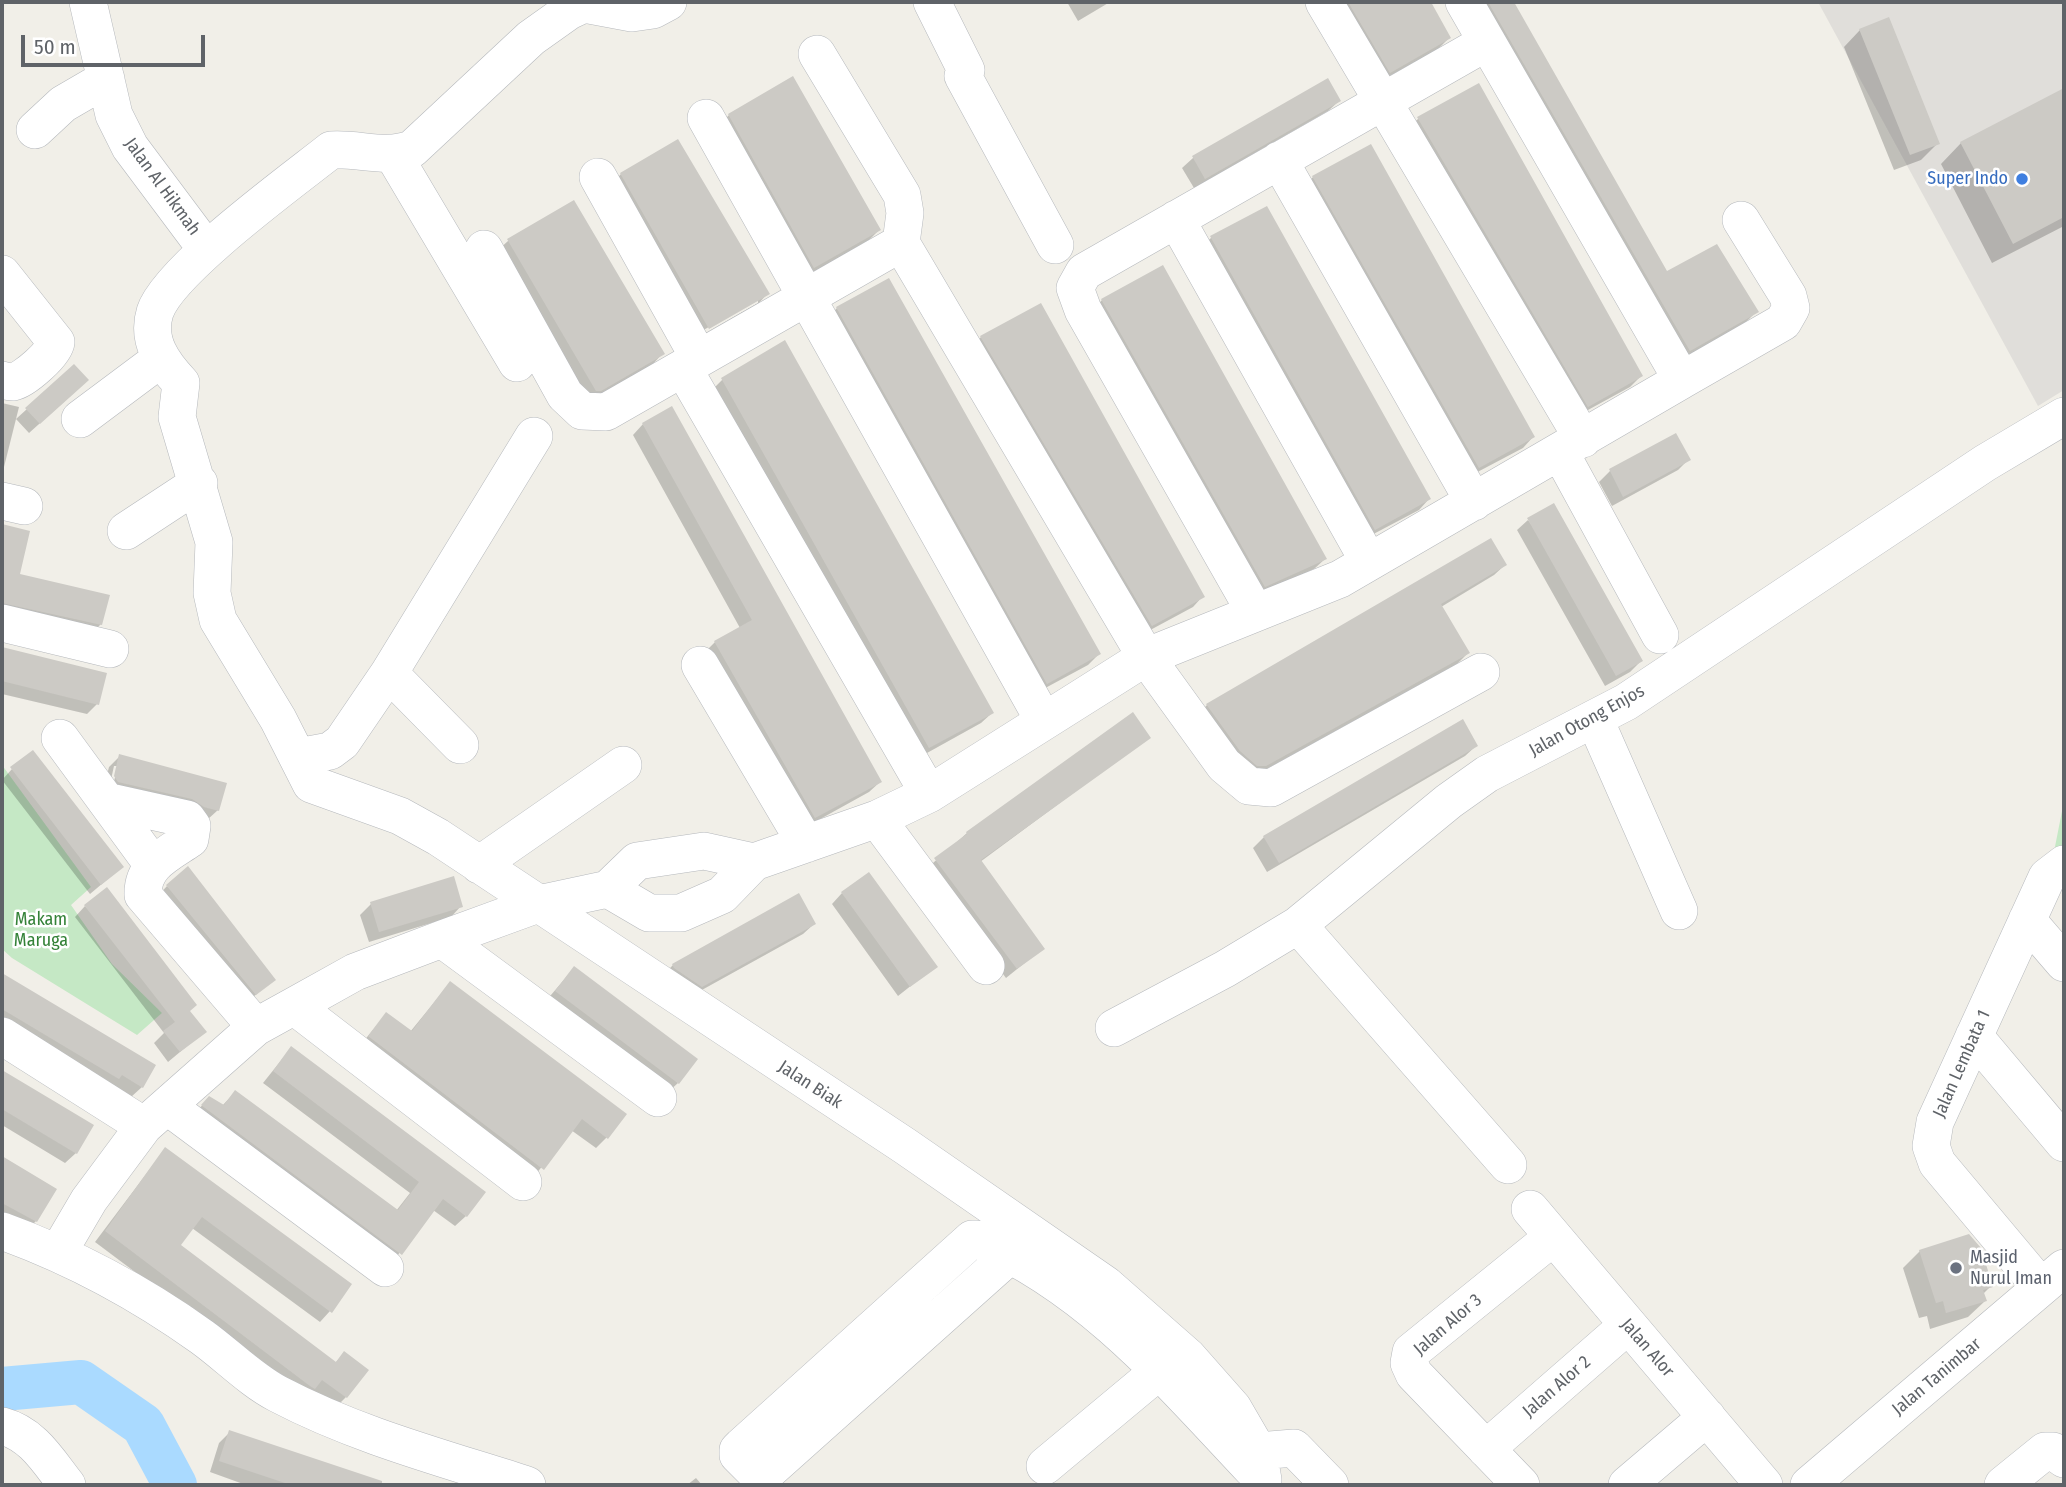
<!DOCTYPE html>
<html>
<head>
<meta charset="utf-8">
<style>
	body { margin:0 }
	#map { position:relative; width:2066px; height:1487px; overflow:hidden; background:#f1efe8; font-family:"Fira Sans Condensed",sans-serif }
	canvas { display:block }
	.frame { position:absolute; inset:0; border:4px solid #5f6368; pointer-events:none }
	.scale { position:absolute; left:21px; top:35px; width:184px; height:32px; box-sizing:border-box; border:4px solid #5f6368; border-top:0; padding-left:9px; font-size:21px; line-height:24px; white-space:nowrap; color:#5f6368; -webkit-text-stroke:5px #fff; paint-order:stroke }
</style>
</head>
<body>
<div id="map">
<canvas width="2066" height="1487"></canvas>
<div class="frame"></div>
<div class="scale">50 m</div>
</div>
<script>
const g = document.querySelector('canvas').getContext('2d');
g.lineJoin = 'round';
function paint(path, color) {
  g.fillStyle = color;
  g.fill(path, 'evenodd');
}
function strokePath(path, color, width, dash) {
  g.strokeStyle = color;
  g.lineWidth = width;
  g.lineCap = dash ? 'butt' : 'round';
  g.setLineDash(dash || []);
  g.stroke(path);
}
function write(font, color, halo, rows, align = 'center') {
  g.font = font + ' "Fira Sans Condensed",sans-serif';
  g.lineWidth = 5;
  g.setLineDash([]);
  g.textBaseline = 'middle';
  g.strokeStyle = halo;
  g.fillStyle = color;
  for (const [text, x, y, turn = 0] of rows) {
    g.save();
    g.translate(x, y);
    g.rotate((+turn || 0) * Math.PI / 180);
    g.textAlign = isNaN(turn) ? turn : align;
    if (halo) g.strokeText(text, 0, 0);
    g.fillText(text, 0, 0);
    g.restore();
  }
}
const industrial = new Path2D(`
	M1818 2H2064V390L2038 406Z`);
const green = new Path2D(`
	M2 765 91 887 71 905 112 964 162 1013 137 1035 12 958 2 949Z
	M2064 801V865L2050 872Z`);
const shadow = new Path2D(`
	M1067 2H1110L1078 21Z
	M1330 2H1429L1449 38 1438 49 1379 82Z
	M1471 2H1513L1666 274 1757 311 1746 322 1679 361Z
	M1860 30 1938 143 1921 160 1894 170 1844 47Z
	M1478 85 1641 376 1630 387 1577 416 1407 129 1418 119Z
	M2064 90V226L1992 263 1941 164 1961 143Z
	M1339 101 1328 111 1194 188 1182 168 1193 158Z
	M729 115 879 230 869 240 803 278 718 126Z
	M621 174 768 293 758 304 697 338 610 185ZM758 299V303L702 335 700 332Z
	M1313 177 1533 437 1523 448 1468 477 1303 188Z
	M574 202 662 354 652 365 589 401 497 251 508 241Z
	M1266 208 1429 499 1419 510 1364 539 1200 248 1211 238Z
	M1102 300 1325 559 1314 569 1254 596 1092 311Z
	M837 308 1099 654 1088 665 1036 693 826 319Z
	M981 337 1203 596 1193 607 1141 635 971 348Z
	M723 379 992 713 981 723 918 758 712 390Z
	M76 391 29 433 16 419 27 409Z
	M2 403 19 407 2 475Z
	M643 424 880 782 869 792 804 828 704 653 715 642 740 628 633 435Z
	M1675 435 1689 459 1678 470 1612 506 1599 482 1610 471Z
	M1528 520 1641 661 1630 672 1605 686 1517 530Z
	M2 526 28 532 18 575 101 624 90 635 2 613Z
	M1490 540 1505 565 1494 575 1441 607 1468 653 1457 664 1254 776 1196 716 1207 705Z
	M2 649 105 674 97 704 87 714 2 694Z
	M1149 737 980 862 1042 949 1006 978 925 870 967 833Z
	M1476 746 1465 756 1267 872 1253 848 1264 837Z
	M120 756 218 810 207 820 104 787 109 767ZM114 766H118L113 785 110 784Z
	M12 769 122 867 90 894 2 780Z
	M453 879 461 906 451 917 369 942 360 915 371 904Z
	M167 886 273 980 245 1004 157 897Z
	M842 893 936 966 898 996 832 904Z
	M85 906 204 1032 168 1062 154 1043 164 1033 75 917Z
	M814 924 803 934 691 996 663 975 673 965Z
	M574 968 678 1083 667 1093 545 1002Z
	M2 975 154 1066 142 1087 131 1097 2 1026Z
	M450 983 607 1137 596 1148 571 1130 532 1179 358 1048 386 1014 410 1032Z
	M291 1048 466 1216 455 1226 433 1210 390 1265 192 1115 209 1099 222 1106 235 1092 396 1211 410 1193 263 1083Z
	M2 1072 92 1126 76 1153 65 1163 2 1125Z
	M165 1149 330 1311 320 1322 192 1228 179 1245 334 1364 344 1354 346 1397 335 1408 303 1398 95 1242Z
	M2 1158 54 1190 36 1221 25 1232 2 1218Z
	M1920 1251 1991 1286 1983 1294 1985 1301 1968 1317 1930 1329 1927 1316 1919 1318 1903 1268Z
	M230 1432 387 1485H246L210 1472 219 1443Z
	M696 1478 702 1485H687Z`);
const river = new Path2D(`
	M2 1389 81 1382 143 1425 175 1485`);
const building = new Path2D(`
	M1348 2H1431L1451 38 1390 73Z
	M1488 2H1514L1667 271 1717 244 1759 312 1690 351Z
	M1889 17 1940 144 1910 155 1859 29Z
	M793 76 881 230 814 268 728 114Z
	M1328 78 1341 101 1205 179 1192 156Z
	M1479 83 1643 376 1588 407 1417 117Z
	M2064 88V217L2013 244 1960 142Z
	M678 139 770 294 709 329 620 173Z
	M1371 144 1535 437 1479 468 1312 176Z
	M574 200 665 354 601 391H596L507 239Z
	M1267 206 1431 499 1375 530 1210 236Z
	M1163 265 1327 559 1265 587 1101 299Z
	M889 278 1101 654 1047 684 836 307Z
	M1041 303 1205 597 1152 626 980 336Z
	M785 340 994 713 929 748 721 378Z
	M74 364 89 380 40 424 25 408Z
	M672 406 882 782 815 818 714 641 752 620 642 423Z
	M1676 433 1691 460 1623 497 1609 469Z
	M1554 503 1643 661 1616 676 1527 518Z
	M2 524 30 531 20 574 110 595 102 625 2 603Z
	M1491 538 1507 565 1441 604 1470 653 1266 766H1257L1240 751 1206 704Z
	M2 647 107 673 99 705 2 681Z
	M1133 712 1151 738 981 860 1045 949 1017 969 934 858 967 834 966 832Z
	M1463 719 1478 746 1279 863 1263 836Z
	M33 750 124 867 101 885 10 767Z
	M119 754 227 783 219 811 204 807 192 799 118 782 114 776Z
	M188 866 276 980 256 995 166 885Z
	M869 872 938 967 910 987 841 892Z
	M454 876 463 907 379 932 370 902Z
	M107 887 197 1005 190 1011 207 1032 180 1052 163 1031 175 1022 84 905Z
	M799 893 816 924 702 987 674 968 672 964Z
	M574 966 698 1059 679 1084 555 991Z
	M2 973 156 1065 143 1088 122 1075 119 1079 2 1009Z
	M450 981 627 1114 608 1139 582 1119 544 1170 368 1036 386 1012 412 1031Z
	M291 1046 486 1192 467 1217 443 1199 402 1255 201 1105 209 1096 224 1105 235 1090 398 1210 419 1182 273 1071Z
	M2 1070 94 1125 77 1154 2 1109Z
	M165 1147 352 1284 332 1313 202 1217 181 1245 336 1362 344 1351 369 1370 347 1398 322 1380 315 1389 310 1386 105 1231Z
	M2 1156 57 1189 37 1222 2 1203Z
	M1969 1234 1981 1248 1993 1287 1983 1290 1987 1301 1946 1313 1943 1301 1936 1303 1919 1250Z
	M229 1430 382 1481V1485H291L219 1461Z`);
const minor = new Path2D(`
	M88 2 114 115 130 147 207 250
	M668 2 653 10 632 13 584 4 569 11 531 38 412 149C384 159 360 148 331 150 292 181 169 270 155 312 146 341 163 364 181 383L177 417 214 542 212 593 218 620 278 719 311 784 400 816 438 837 905 1146 1106 1285 1188 1357 1233 1408 1258 1451 1263 1480
	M932 2 966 70 963 76 1055 245
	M1324 2 1583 439
	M817 54 902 195 905 213 901 243 1146 657 1224 765 1249 786 1271 788 1481 672
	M706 118 1044 721
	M35 130 63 104 106 79
	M394 156 517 363
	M1279 160 1474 502
	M598 177 699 358
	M1176 219 1369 562
	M484 249 565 395 582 411 606 412 901 243
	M2 274 56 342C55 353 24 380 13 382 10 382 5 381 2 380
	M683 368 929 794
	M1682 380 1783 322 1791 308 1788 296 1741 220
	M80 419 159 360
	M1560 452 1660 635
	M2 501 24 506
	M126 531 199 483
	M1255 612 1083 310 1075 288 1084 272 1487 42
	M2 623 110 649
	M700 665 806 844
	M389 673 460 745
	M1595 720 1679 911
	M60 738 153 865
	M298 757 330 751 342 742 389 673 534 436
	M106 801 187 819 192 826 190 839C168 854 142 865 143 895L256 1027
	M877 819 986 966
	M479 865 623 765
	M608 889 649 913H681L722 895 754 862 877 819 929 794 1146 657 1340 579 1682 380 1464 2
	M2027 920 2064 963
	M1298 925 1508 1165
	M442 939 658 1098
	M294 1006 523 1182
	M1114 1028 1225 969 1298 925 1449 801 1487 774 1626 702 1985 463 2064 416
	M2 1036 144 1126
	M1974 1036 2064 1143
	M167 1106 385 1268
	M1530 1209 1764 1485
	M2 1231C74 1257 139 1292 202 1337 227 1355 251 1380 278 1394 356 1435 443 1458 527 1485
	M59 1251 89 1200 144 1126 256 1027 294 1006 355 972 442 939 538 904 608 889 637 861 704 851 754 862
	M1010 1255 766 1473 757 1474 738 1455V1450L742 1446 972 1239H977C1091 1288 1169 1381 1252 1469
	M2041 1287 1937 1163 1931 1146 1935 1122 2047 877 2064 864
	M2 1426C33 1434 48 1461 67 1485
	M1486 1449 1628 1325
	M1258 1451 1294 1448 1330 1485
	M1045 1466 1159 1371
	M1521 1485 1414 1374 1409 1363 1411 1352 1553 1237
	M1627 1485 1707 1417
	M1809 1485 2064 1268
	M2003 1485 2045 1451H2053L2064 1459`);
const markers = [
	[2022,179,7,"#3f7fe0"],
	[1956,1268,7,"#6b7280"]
];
const shopNames = [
	["Super Indo",2008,179]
];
const streetNames = [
	["Jalan Al Hikmah",162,187,54],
	["Jalan Otong Enjos",1587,721,-29],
	["Jalan Lembata 1",1962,1064,-66],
	["Jalan Biak",810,1085,33],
	["Jalan Alor 3",1448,1325,-41],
	["Jalan Alor",1647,1348,49],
	["Jalan Tanimbar",1937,1377,-40],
	["Jalan Alor 2",1557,1387,-41]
];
const parkNames = [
	["Makam",41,920],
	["Maruga",41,941]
];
const worshipNames = [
	["Masjid",1970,1258],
	["Nurul Iman",1970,1279]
];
paint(industrial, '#e0deda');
paint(green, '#c5e8c5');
paint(shadow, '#0003');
strokePath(river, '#aadaff', 44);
paint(building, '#cccac5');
strokePath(minor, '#b5b8bc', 38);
strokePath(minor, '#fff', 37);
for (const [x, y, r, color] of markers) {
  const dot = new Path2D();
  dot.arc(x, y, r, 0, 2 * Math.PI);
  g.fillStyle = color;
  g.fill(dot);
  strokePath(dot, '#fff', 2.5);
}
write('18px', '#366cbe', '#fff', shopNames, 'right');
write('18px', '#5f6368', '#fff', streetNames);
write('18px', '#348238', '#fff', parkNames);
write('18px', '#5b616d', '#fff', worshipNames, 'left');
</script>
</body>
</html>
